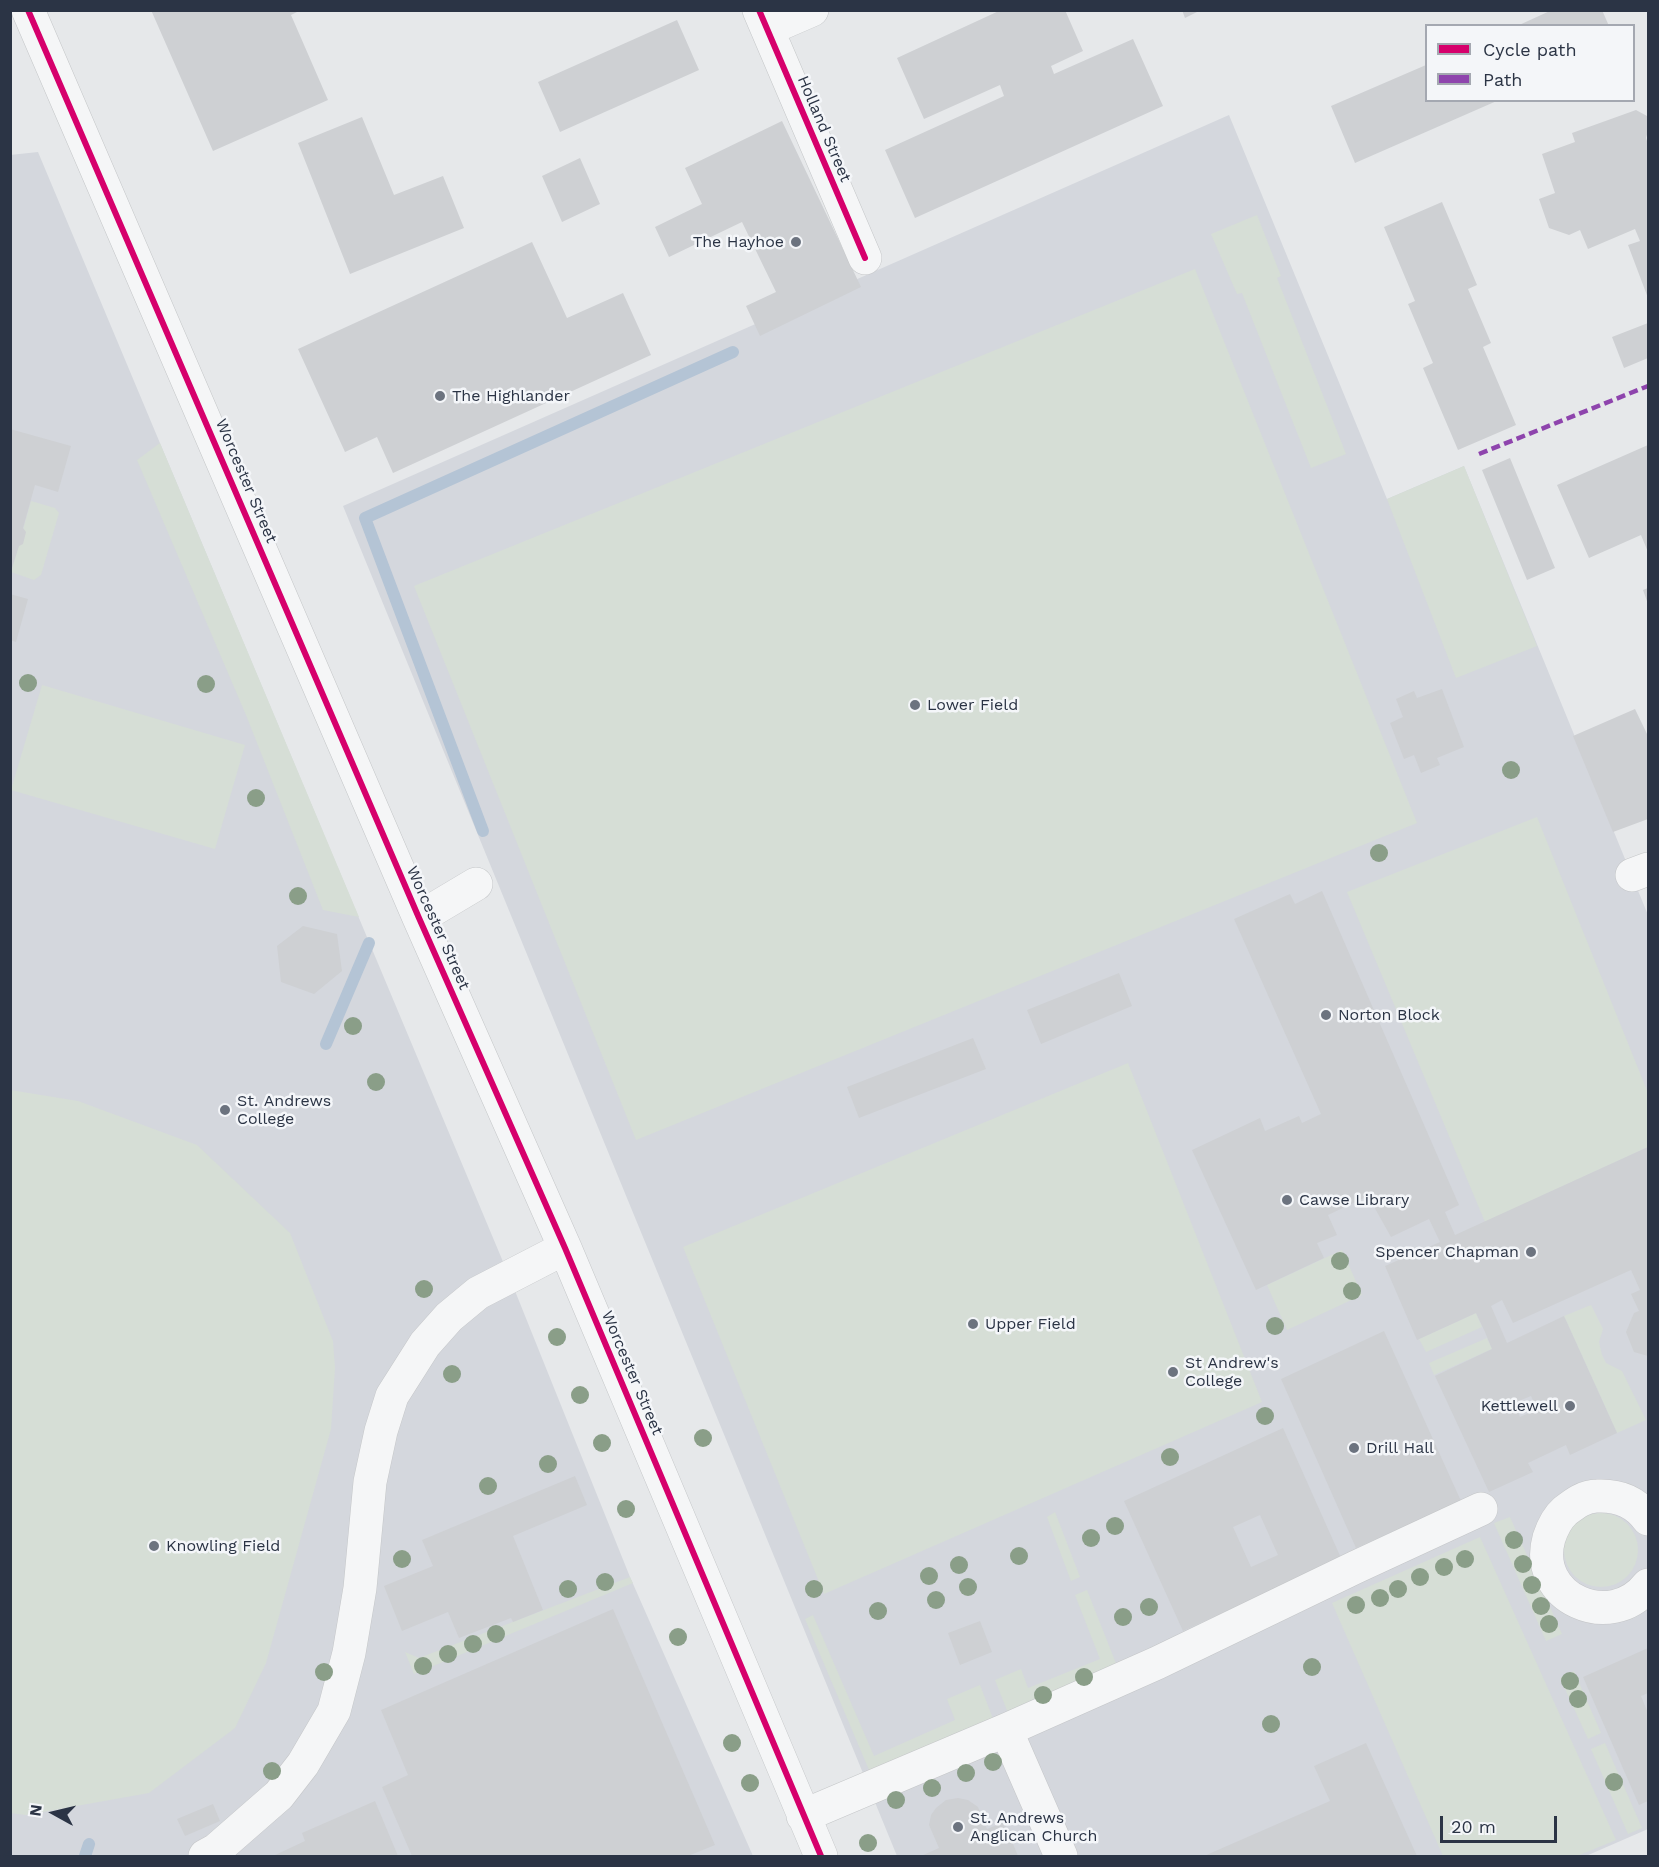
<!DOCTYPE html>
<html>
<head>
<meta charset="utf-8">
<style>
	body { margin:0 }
	#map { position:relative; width:1659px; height:1867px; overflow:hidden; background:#e6e8ea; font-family:"Work Sans",sans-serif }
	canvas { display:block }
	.frame { position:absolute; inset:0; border:12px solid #2b3445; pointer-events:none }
	.legend { position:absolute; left:1425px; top:24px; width:210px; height:78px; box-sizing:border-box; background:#f4f6f9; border:2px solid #a4a8b1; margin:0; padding:8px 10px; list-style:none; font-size:18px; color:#2b3445 }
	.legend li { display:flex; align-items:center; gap:12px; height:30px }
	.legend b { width:30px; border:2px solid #a4a8b1 }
	.north { position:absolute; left:24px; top:1783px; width:60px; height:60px; -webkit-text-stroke:4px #f4f6f9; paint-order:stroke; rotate:278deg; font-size:16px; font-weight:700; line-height:24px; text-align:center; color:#2b3445 }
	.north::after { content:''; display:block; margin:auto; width:21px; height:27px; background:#2b3445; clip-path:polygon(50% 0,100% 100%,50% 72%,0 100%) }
	.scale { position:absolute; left:1440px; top:1816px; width:117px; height:27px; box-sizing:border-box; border:3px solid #2b3445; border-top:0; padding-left:8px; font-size:18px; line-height:21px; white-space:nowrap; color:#2b3445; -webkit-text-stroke:4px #f4f6f9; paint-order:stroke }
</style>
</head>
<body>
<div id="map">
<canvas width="1659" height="1867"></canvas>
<div class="frame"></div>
<ul class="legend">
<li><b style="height:8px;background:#d6006c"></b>Cycle path</li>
<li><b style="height:8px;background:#8e44ad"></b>Path</li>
</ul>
<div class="north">N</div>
<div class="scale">20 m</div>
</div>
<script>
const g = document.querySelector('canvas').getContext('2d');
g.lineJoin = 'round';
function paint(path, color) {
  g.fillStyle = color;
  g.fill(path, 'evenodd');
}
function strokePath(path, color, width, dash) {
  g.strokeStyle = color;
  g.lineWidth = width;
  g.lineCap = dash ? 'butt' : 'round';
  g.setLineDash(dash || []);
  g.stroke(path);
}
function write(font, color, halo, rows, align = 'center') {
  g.font = font + ' "Work Sans",sans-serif';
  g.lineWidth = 5;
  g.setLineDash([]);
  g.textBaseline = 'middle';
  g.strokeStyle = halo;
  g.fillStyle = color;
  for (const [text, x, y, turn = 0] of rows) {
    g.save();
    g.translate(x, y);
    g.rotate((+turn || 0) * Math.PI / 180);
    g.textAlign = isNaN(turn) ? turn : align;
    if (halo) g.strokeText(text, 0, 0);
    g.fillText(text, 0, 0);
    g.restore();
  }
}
const built = new Path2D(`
	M1229 115 1387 499 1464 466 1648 915V1829L1586 1856H897L343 506Z
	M38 152 509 1276 630 1577 753 1856H11L10 155Z`);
const green = new Path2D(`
	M1257 215 1281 276 1277 278 1346 454 1311 468 1242 293 1237 294 1211 234Z
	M1195 269 1417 823 636 1140 414 586Z
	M160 443 359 917 323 910 246 715 137 460Z
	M1464 466 1537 646 1456 678 1387 499Z
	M31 501 55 508 59 513 41 575 34 580 11 572Z
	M42 685 245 745 215 849 11 790Z
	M1537 817 1648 1093V1147L1485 1222 1347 892Z
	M1128 1063 1262 1402 824 1594 683 1247Z
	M10 1090 78 1101 197 1145 290 1233 333 1341 335 1368 331 1429 266 1663 235 1728 149 1793 26 1815 10 1813Z
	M1342 1250 1362 1295 1287 1330 1267 1285Z
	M1591 1305 1603 1329 1599 1342 1602 1355 1606 1363 1622 1371 1646 1420 1617 1433 1564 1316Z
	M1476 1313 1482 1327 1426 1352 1419 1339Z
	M1487 1338 1492 1349 1434 1375 1429 1363Z
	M1055 1512 1080 1577 1071 1581 1047 1517Z
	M1564 1550a37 37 0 1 1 74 0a37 37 0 1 1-74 0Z
	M1510 1517 1562 1634 1546 1641 1494 1523Z
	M1480 1537 1616 1840 1577 1856H1443L1332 1603Z
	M630 1577 633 1583 414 1674 405 1652 419 1658Z
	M1087 1590 1119 1671 1010 1718 995 1680 1021 1669 1028 1688 1100 1659 1075 1595Z
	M813 1615 874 1756 955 1720 947 1699 980 1685 995 1724 872 1777 805 1619Z
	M1574 1671 1601 1733 1588 1739 1560 1678Z
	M1605 1743 1642 1828 1628 1834 1591 1749Z`);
const stream = new Path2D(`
	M483 831 365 518 733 352
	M326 1044 369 943
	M85 1856 89 1844`);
const building = new Path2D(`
	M151 10H301L291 15 328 100 213 151Z
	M1001 10H1065L1083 51 1051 66 1054 74 1133 39 1163 106 915 218 885 150 1004 96 1000 85 924 119 897 58Z
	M1182 10H1201L1185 18Z
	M1552 10H1602L1609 26H1517Z
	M677 20 699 70 560 132 538 82Z
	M1426 65V100H1499L1355 163 1331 106Z
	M1636 110 1647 116 1648 119V131L1646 138 1648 144V298L1628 245 1640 241 1635 229 1588 249 1580 230 1569 235 1549 228 1539 199 1555 193 1542 154 1575 142 1572 133Z
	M362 117 394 195 443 176 464 228 350 274 298 143Z
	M782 121 861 287 760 336 746 306 776 292 742 222 669 257 655 227 702 204 685 168Z
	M580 158 600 204 562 222 542 176Z
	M1442 202 1477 285 1468 289 1491 343 1483 347 1516 425 1458 450 1423 368 1433 363 1408 304 1415 301 1384 227Z
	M532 242 567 318 623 293 651 355 393 473 377 437 345 452 298 349Z
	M1648 323V358L1624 368 1612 337Z
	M10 429 71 446 58 492 35 485 23 528 26 532 23 544 19 546 11 571Z
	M1648 445V552L1641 535 1589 558 1557 485Z
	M1510 458 1555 568 1527 580 1482 470Z
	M1648 588V604L1643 590Z
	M10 594 28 599 16 642 10 640Z
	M1442 689 1464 747 1437 758 1440 765 1421 773 1414 755 1404 759 1390 723 1403 717 1396 699 1414 691 1417 698Z
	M1635 709 1647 734H1648V819L1613 832 1573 736Z
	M1322 891 1459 1205 1445 1212 1455 1235 1648 1147V1356L1634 1352 1626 1332 1634 1313 1639 1311 1631 1294 1640 1290 1631 1270 1513 1323 1502 1300 1491 1306 1507 1343 1564 1316 1617 1433 1570 1455 1566 1445 1528 1463 1533 1472 1489 1492 1435 1376 1492 1349 1485 1332 1476 1313 1417 1340 1385 1266 1440 1242 1429 1219 1391 1237 1368 1196 1328 1215 1337 1235 1317 1243 1324 1258 1256 1290 1192 1150 1260 1118 1265 1131 1299 1116 1302 1123 1321 1114 1234 919 1290 894 1295 904ZM1531 1396 1537 1409 1520 1417 1514 1403Z
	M303 926 337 934 342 971 314 994 281 982 277 946Z
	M1119 973 1132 1006 1041 1044 1027 1010Z
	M973 1038 986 1069 859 1118 847 1087Z
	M1384 1331 1461 1501 1356 1548 1281 1379Z
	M1283 1428 1341 1558 1183 1631 1124 1501ZM1260 1515 1278 1555 1251 1567 1233 1527Z
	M575 1476 587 1505 513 1536 543 1610 513 1622 511 1618 459 1638 448 1612 402 1631 384 1586 433 1566 422 1540Z
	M613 1609 715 1845 688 1856H412L382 1787 408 1775 381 1710Z
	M980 1621 992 1652 960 1665 948 1633Z
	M1648 1648V1693L1641 1696 1648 1713V1801L1639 1805 1583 1677Z
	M1366 1743 1417 1856H1204L1330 1801 1314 1766Z
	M958 1798 968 1800 978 1807 987 1829 1004 1822 1018 1856H921L939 1848 929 1825 931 1815 936 1808 946 1800Z
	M375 1801 398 1856H273L305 1841 302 1833Z
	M213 1804 220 1821 185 1836 177 1819Z`);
const minor = new Path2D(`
	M28 10 419 918 565 1248 821 1856
	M759 10 865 258
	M768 29 812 10
	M1632 875 1648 869
	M419 918 476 884
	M1648 1519C1636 1502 1618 1495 1597 1496 1584 1496 1574 1504 1565 1511 1557 1518 1552 1529 1549 1538 1532 1598 1611 1633 1648 1585
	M1006 1730 1061 1856
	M803 1816 1006 1730 1157 1663 1356 1567 1481 1509
	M205 1856 216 1850 279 1795 303 1764 334 1711 349 1653 360 1588 370 1482 381 1431 392 1396 425 1344 449 1317 478 1293 565 1248`);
const quiet = new Path2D(`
	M1479 454 1648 386`);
const cycleway = new Path2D(`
	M28 10 419 918 565 1248 821 1856
	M759 10 865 258`);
const trees = [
	[28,683],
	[206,684],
	[1511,770],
	[256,798],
	[1379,853],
	[298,896],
	[353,1026],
	[376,1082],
	[1340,1261],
	[424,1289],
	[1352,1291],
	[1275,1326],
	[557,1337],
	[452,1374],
	[580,1395],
	[1265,1416],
	[703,1438],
	[602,1443],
	[1170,1457],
	[548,1464],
	[488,1486],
	[626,1509],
	[1115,1526],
	[1091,1538],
	[1514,1540],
	[1019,1556],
	[402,1559],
	[1465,1559],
	[1523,1564],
	[959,1565],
	[1444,1567],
	[929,1576],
	[1420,1577],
	[605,1582],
	[1532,1585],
	[968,1587],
	[568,1589],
	[814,1589],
	[1398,1589],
	[1380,1598],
	[936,1600],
	[1356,1605],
	[1541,1606],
	[1149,1607],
	[878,1611],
	[1123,1617],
	[1549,1624],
	[496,1634],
	[678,1637],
	[473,1644],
	[448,1654],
	[423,1666],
	[1312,1667],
	[324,1672],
	[1084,1677],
	[1570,1681],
	[1043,1695],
	[1578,1699],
	[1271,1724],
	[732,1743],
	[993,1762],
	[272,1771],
	[966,1773],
	[1614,1782],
	[750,1783],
	[932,1788],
	[896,1800],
	[868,1843]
];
const markers = [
	[796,242,6,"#6c737f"],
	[440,396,6,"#6c737f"],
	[915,705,6,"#6c737f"],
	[1326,1015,6,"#6c737f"],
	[225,1110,6,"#6c737f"],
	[1287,1200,6,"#6c737f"],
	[1531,1252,6,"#6c737f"],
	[973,1324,6,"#6c737f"],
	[1173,1372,6,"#6c737f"],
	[1570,1406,6,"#6c737f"],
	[1354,1448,6,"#6c737f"],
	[154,1546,6,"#6c737f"],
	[958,1827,6,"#6c737f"]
];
const streetNames = [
	["Holland Street",824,129,67],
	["Worcester Street",246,481,67],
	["Worcester Street",438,928,66],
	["Worcester Street",632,1373,67]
];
const poiNames = [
	["The Hayhoe",784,242,"right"],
	["The Highlander",452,396],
	["Lower Field",927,705],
	["Norton Block",1338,1015],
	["St. Andrews",237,1101],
	["College",237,1119],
	["Cawse Library",1299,1200],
	["Spencer Chapman",1519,1252,"right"],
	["Upper Field",985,1324],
	["St Andrew's",1185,1363],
	["College",1185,1381],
	["Kettlewell",1558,1406,"right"],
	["Drill Hall",1366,1448],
	["Knowling Field",166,1546],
	["St. Andrews",970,1818],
	["Anglican Church",970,1836]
];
paint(built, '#d4d7dd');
paint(green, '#d6ded6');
strokePath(stream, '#b4c4d5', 12);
paint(building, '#ced0d3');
strokePath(minor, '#c4c6c8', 34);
strokePath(minor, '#f5f6f7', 33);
strokePath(quiet, '#8e44ad', 4.5, [9, 4.5]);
strokePath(cycleway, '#d6006c', 6);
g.fillStyle = '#8a9e88';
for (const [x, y] of trees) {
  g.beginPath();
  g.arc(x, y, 9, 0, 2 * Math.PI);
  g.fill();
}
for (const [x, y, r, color] of markers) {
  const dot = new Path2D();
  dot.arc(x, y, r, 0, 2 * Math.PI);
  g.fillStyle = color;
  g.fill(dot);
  strokePath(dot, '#f4f6f9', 2);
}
write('16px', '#2b3445', '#f4f6f9', streetNames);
write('16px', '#2b3445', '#f4f6f9', poiNames, 'left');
</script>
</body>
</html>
